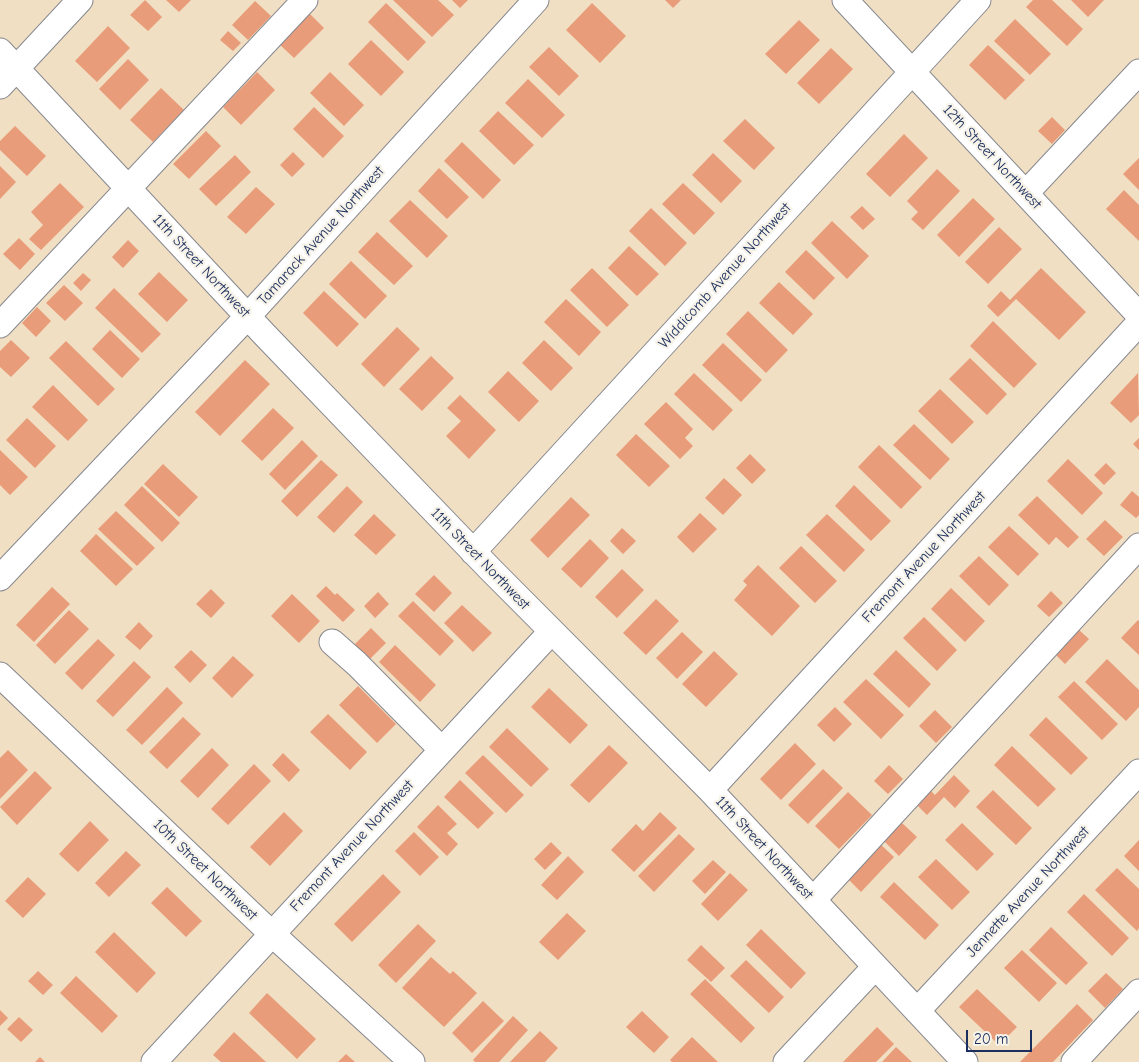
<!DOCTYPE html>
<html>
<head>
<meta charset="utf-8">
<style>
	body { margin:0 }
	#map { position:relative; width:1139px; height:1062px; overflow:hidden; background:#f0dfc2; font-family:"Comic Neue",sans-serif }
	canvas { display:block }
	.scale { position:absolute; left:966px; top:1030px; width:66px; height:22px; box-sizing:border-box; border:2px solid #1b2f5e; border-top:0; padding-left:6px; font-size:15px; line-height:18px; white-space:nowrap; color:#1b2f5e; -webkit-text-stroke:4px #f7f3e8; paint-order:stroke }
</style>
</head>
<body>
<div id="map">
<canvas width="1139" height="1062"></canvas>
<div class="scale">20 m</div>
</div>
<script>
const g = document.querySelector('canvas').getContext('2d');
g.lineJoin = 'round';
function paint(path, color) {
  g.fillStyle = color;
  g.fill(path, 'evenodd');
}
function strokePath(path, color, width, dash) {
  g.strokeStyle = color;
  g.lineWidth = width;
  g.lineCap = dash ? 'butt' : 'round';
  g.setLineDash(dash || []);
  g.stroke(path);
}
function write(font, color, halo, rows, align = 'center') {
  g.font = font + ' "Comic Neue",sans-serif';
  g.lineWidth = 4.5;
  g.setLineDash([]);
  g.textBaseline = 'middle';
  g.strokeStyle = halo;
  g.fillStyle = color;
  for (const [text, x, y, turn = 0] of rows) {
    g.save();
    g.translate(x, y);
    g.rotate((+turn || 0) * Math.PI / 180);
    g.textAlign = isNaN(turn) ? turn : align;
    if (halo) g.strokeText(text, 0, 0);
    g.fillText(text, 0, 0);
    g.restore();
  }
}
const building = new Path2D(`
	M145 0 162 17 148 31 130 15Z
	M166 0H191L179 12Z
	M393 0H438L454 15 432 37Z
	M452 0H468L460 8Z
	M665 0H681L673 8Z
	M1033 0H1052L1083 29 1067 46 1026 7Z
	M1071 0H1104L1088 17Z
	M255 1 271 16 248 40 232 25Z
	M386 3 426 42 408 61 368 22Z
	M592 3 626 36 600 63 566 30Z
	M308 12 324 28 294 58 278 43Z
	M1015 19 1051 54 1030 75 994 41Z
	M799 20 820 40 786 74 765 54Z
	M108 26 130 48 97 82 75 61Z
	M228 31 241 43 233 51 220 40Z
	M371 40 404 72 381 96 348 64Z
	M988 45 1025 80 1005 100 969 65Z
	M549 47 579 76 559 96 529 67Z
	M831 48 853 69 819 104 797 83Z
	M128 59 149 80 120 110 99 89Z
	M257 72 275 90 241 125 223 107Z
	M330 72 364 105 344 126 310 93Z
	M528 79 565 115 542 138 505 103Z
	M161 88 184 110 153 142 130 120Z
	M314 107 344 136 323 158 293 129Z
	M498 111 534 145 514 165 479 131Z
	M1052 117 1065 130 1052 144 1038 131Z
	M745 119 775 148 754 170 723 141Z
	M15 126 46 156 27 176 0 150V141Z
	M206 131 221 146 189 179 173 164Z
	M904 134 928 158 890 197 866 174Z
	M462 142 501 180 483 199 444 161Z
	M293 152 305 164 292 177 280 165Z
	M713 153 742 181 721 203 692 175Z
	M235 155 251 172 216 206 199 189Z
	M1139 158V190L1123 174Z
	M0 166 16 182 0 199Z
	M439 168 469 197 447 219 418 191Z
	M937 169 960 191 923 230 911 219 918 212 907 201Z
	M60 183 84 207 41 250 29 239 43 225 31 212Z
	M683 183 715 213 694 235 662 204Z
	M256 187 275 204 246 234 227 217Z
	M1124 190 1139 205V241L1106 209Z
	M973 198 995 219 959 257 937 235Z
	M410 200 448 236 427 258 389 221Z
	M862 206 875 219 863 230 850 217Z
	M651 208 687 243 665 266 629 231Z
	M832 221 869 256 847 279 811 243Z
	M999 227 1022 249 988 284 965 262Z
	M377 232 413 266 394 285 358 252Z
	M19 238 35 254 20 270 3 254Z
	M128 240 139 251 123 268 112 257Z
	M629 246 659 274 637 296 608 268Z
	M806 250 835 278 814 300 785 272Z
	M351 261 387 296 365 319 329 284Z
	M592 268 629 305 607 327 570 290Z
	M1041 268 1086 312 1059 340 1016 299 998 317 987 306 1001 291 1010 300Z
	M159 272 188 300 167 322 138 294Z
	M83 273 91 280 81 291 73 283Z
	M779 282 813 314 793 335 759 303Z
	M64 285 83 303 65 321 46 303Z
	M114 288 161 334 142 353 95 308Z
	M324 291 359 324 337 347 303 313Z
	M566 299 601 332 579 356 544 322Z
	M37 307 51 321 36 337 22 323Z
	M748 311 788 350 766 373 726 334Z
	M993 321 1037 364 1014 388 970 346Z
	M397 327 420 349 384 387 361 364Z
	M110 330 140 359 122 378 92 349Z
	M11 340 30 358 11 377 0 367V351Z
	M544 340 573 368 551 391 522 363Z
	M66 341 115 389 98 406 49 358Z
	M723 343 762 380 741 402 702 365Z
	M431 356 454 378 422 411 399 389Z
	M970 358 1007 394 987 415 949 379Z
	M245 360 270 384 220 436 195 412Z
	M508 371 539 401 519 422 488 392Z
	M694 373 733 410 713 431 674 394Z
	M1138 373 1139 415 1131 423 1110 403Z
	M53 385 88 420 68 441 32 407Z
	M940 389 974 422 952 444 918 411Z
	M460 395 496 430 469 459 446 436 461 421 447 408Z
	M666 402 693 429 685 438 693 446 680 459 644 424Z
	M273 408 294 428 262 461 241 441Z
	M27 418 56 446 35 468 6 440Z
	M914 424 950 459 930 480 893 445Z
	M636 434 670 466 649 487 616 455Z
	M1139 438V450L1133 444Z
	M302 440 318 456 285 490 269 474Z
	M879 445 922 487 901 509 858 467Z
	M0 450 28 477 10 495 0 485Z
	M750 454 766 470 752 484 736 468Z
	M1068 459 1103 493 1082 515 1047 481Z
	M321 460 338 475 297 517 281 501Z
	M1106 463 1116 473 1104 485 1094 475Z
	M163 464 198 497 179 517 144 484Z
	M724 478 742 495 723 515 705 498Z
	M854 485 891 521 871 541 835 506Z
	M142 486 180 523 162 542 124 505Z
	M347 486 363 502 334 533 317 517Z
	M1132 491 1139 497V515L1136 518 1120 505Z
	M1037 496 1079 537 1068 548 1056 537 1049 545 1018 515Z
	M571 497 590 515 548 558 530 540Z
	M116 511 155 548 137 566 98 529Z
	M700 513 717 529 693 553 677 537Z
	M374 514 396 535 376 555 354 535Z
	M827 514 865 550 844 572 806 535Z
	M1105 520 1123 537 1104 556 1086 539Z
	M1009 526 1039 554 1018 576 988 547Z
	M622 528 636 541 623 554 610 541Z
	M96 534 133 569 116 586 80 551Z
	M590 539 609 558 581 588 561 569Z
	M801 546 837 581 815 603 779 568Z
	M979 556 1009 585 989 606 959 576Z
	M758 565 800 606 772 636 734 600 747 585 743 581Z
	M622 569 644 590 617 618 595 597Z
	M434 575 452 593 434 612 415 594Z
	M326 586 335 595 337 593 355 610 343 622 316 596Z
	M52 587 70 604 34 642 16 625Z
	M951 588 985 621 965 642 931 609Z
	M211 589 225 603 211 618 196 604Z
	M1051 591 1063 603 1049 617 1037 606Z
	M378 592 389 604 375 618 364 606Z
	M292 594 320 621 299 643 271 616Z
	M656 599 679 621 646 655 623 633Z
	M413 601 454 641 440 656 398 616Z
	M462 605 492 633 473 652 444 623Z
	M69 610 89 629 55 664 36 645Z
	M924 617 957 650 937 671 903 638Z
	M1138 620 1139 621V655L1121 638Z
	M139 622 153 636 140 650 125 637Z
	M371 628 386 643 364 665 349 650Z
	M1078 629 1089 639 1065 664 1055 654Z
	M682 632 703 652 677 679 656 658Z
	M98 639 115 655 82 690 65 673Z
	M395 645 436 685 420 702 379 662Z
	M191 650 207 665 190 683 174 667Z
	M896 650 931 684 909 708 873 674Z
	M714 651 738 674 706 707 682 684Z
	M233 656 254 675 232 698 212 678Z
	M1107 659 1139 690V707L1126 721 1085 682Z
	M134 661 151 677 113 717 96 701Z
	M866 679 904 715 881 739 843 702Z
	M1074 681 1118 724 1102 740 1058 697Z
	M358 686 396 724 377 743 339 705Z
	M167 687 183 703 142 745 126 730Z
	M549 688 588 725 570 744 531 707Z
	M835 707 852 724 834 742 817 725Z
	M935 710 952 727 936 743 919 726Z
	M328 714 367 752 350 770 310 732Z
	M183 717 201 734 167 769 149 752Z
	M1046 717 1088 758 1071 775 1029 735Z
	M507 728 549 769 531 787 489 747Z
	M795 743 816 764 781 800 760 779Z
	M609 745 628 763 589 803 570 785Z
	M1012 746 1056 789 1038 807 994 765Z
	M212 748 229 765 198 798 180 781Z
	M8 750 28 770 0 799V758Z
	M283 753 300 770 289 782 272 765Z
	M483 755 524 795 506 813 465 773Z
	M254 764 271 781 228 825 211 809Z
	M889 765 903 779 888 794 874 781Z
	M823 769 843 788 808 824 788 805Z
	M35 771 52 788 17 825 0 807Z
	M954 775 970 791 955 808 944 797 927 815 915 803 929 789 935 795Z
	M460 780 494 813 478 829 444 797Z
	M993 790 1032 828 1016 845 976 807Z
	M848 792 872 815 839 849 815 826Z
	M438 805 457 824 447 833 458 844 447 856 417 827Z
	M284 812 303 831 270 866 250 847Z
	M660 812 677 828 634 872 611 850 636 824 643 831Z
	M90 821 109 840 78 872 59 854Z
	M902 823 917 837 899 856 884 841Z
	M962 823 994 854 977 871 945 840Z
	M414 832 439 857 420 876 395 851Z
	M679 834 695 849 654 892 638 876Z
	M1139 840V871L1124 856Z
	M551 842 562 853 545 870 534 859Z
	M878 842 894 857 861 892 845 876Z
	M126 851 141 865 109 897 95 883Z
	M568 856 584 872 557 900 541 885Z
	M936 859 970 892 952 910 918 877Z
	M713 860 726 872 705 894 692 881Z
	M1117 868 1139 889V928L1137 931 1095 890Z
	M730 873 748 890 718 921 701 904Z
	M383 874 401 892 352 942 334 924Z
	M28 877 46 894 23 918 5 901Z
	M894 882 939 925 925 940 880 897Z
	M167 887 202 921 186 937 151 903Z
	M1084 894 1129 938 1112 956 1067 912Z
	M567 913 586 931 558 960 539 942Z
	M418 924 436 941 396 983 378 965Z
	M1051 927 1088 963 1066 985 1029 950Z
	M761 929 806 973 791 989 746 945Z
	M114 932 156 973 137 993 95 952Z
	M701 945 725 968 711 982 687 960Z
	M1022 950 1057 983 1039 1002 1004 968Z
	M431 957 450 974 453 971 477 993 444 1027 402 988Z
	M746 960 784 997 769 1013 730 976Z
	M38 971 53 985 43 995 28 981Z
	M1106 973 1123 989 1105 1008 1088 991Z
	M76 976 118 1016 102 1033 60 993Z
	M705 979 755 1028 741 1043 690 994Z
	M977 989 1017 1027 999 1045 959 1007Z
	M267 993 316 1039 297 1059 249 1013Z
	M483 1001 504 1021 472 1053 452 1033Z
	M1077 1004 1093 1020 1053 1062H1020Z
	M0 1010 8 1018 0 1026Z
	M642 1011 669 1037 654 1053 626 1027Z
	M513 1016 528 1030 499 1062H475L473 1060Z
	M19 1017 33 1030 21 1042 7 1029Z
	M877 1027 894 1044 876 1062H843Z
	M540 1031 558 1048 545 1062H510Z
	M234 1032 266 1062H221L213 1055Z
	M692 1037 718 1062H672L670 1060Z
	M896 1047 912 1062H882Z
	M346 1054 355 1062H338Z
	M40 1057 45 1062H35Z`);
const minor = new Path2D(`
	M845 0 1139 315
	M0 51 264 334 490 569 710 790 965 1062
	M0 86 80 0
	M1026 193 1139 72
	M0 325 305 0
	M473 552 978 0
	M0 578 248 316 536 0
	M332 642 357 664 442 750
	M0 675 271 933 412 1062
	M710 790 1139 323
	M813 900 1139 546
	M917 1011 1139 772
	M154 1062 551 632
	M786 1062 874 968
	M1074 1062 1139 992`);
const streetNames = [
	["12th Street Northwest",992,157,47],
	["Tamarack Avenue Northwest",321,236,-48],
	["11th Street Northwest",201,266,47],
	["Widdicomb Avenue Northwest",725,276,-48],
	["Fremont Avenue Northwest",924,557,-47],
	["11th Street Northwest",480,559,46],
	["Fremont Avenue Northwest",352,846,-47],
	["11th Street Northwest",764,848,47],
	["10th Street Northwest",205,870,44],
	["Jennette Avenue Northwest",1028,892,-47]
];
paint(building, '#e99c79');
strokePath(minor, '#868790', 27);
strokePath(minor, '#fff', 25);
write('15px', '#1b2f5e', '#f7f3e8', streetNames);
</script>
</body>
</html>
